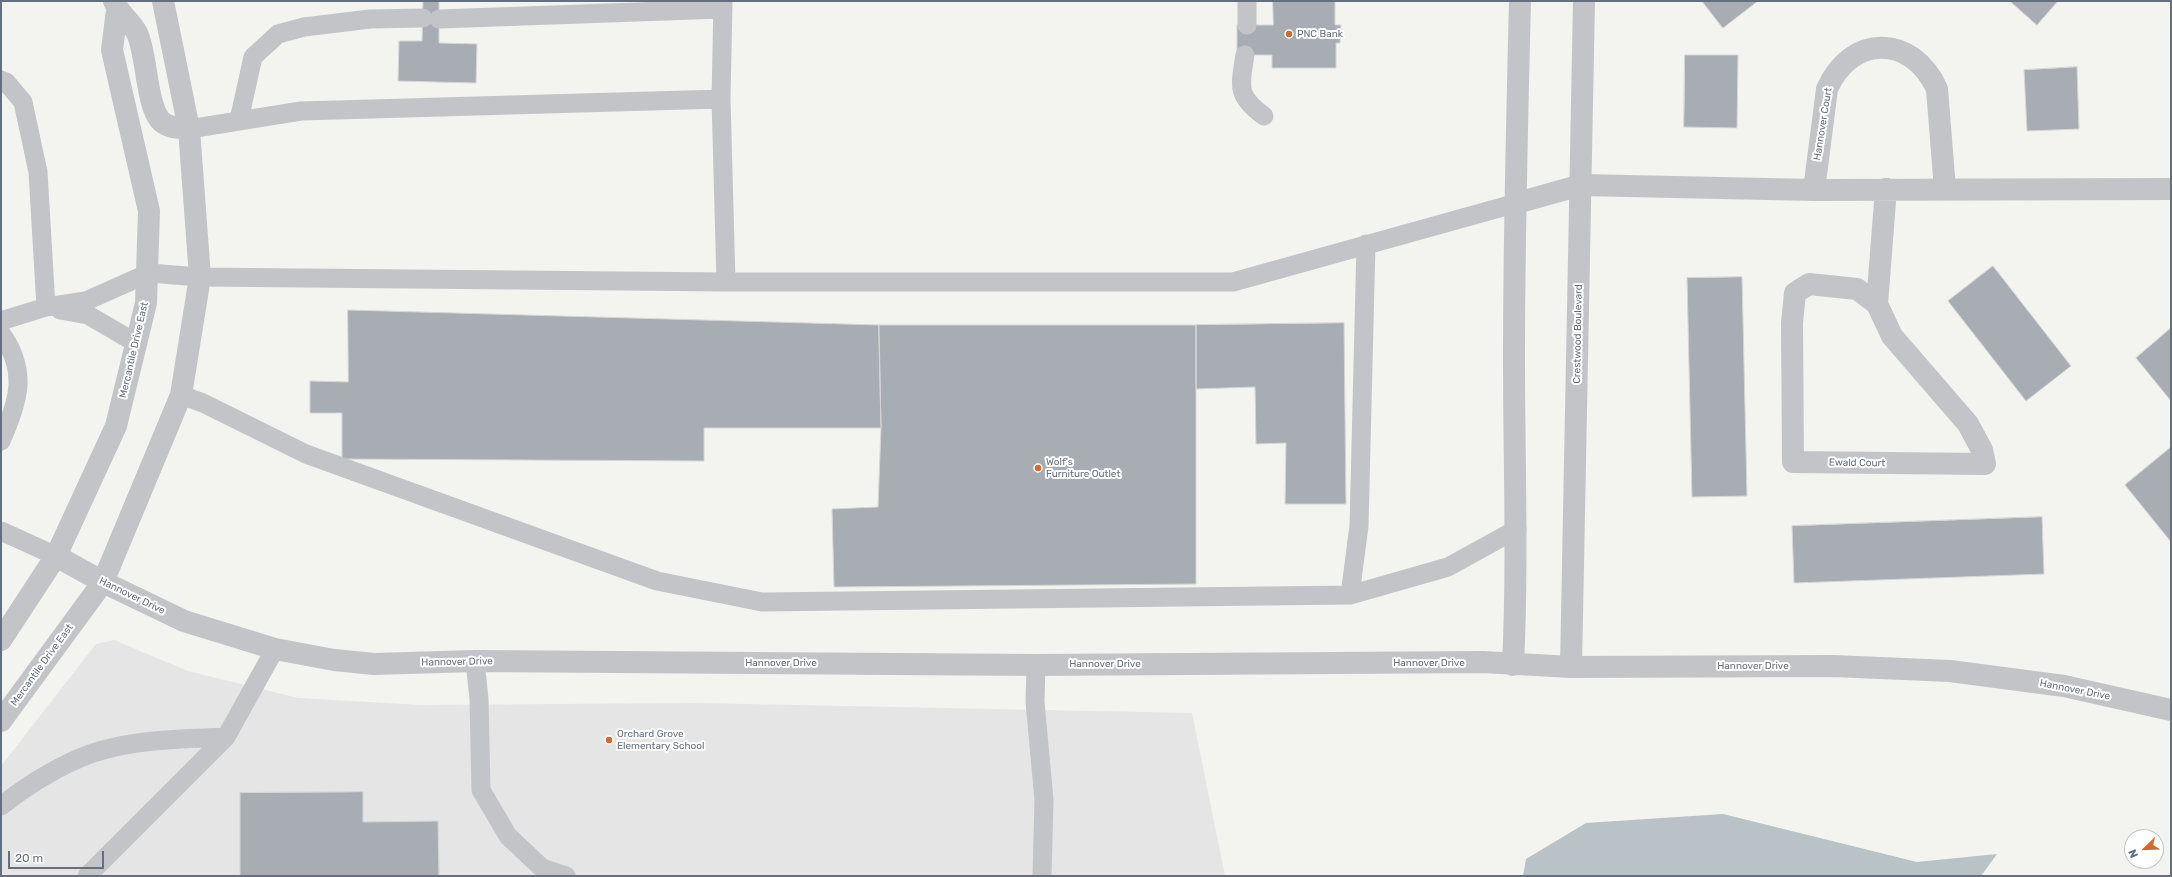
<!DOCTYPE html>
<html>
<head>
<meta charset="utf-8">
<style>
	body { margin:0 }
	#map { position:relative; width:2172px; height:877px; overflow:hidden; background:#f3f4f0; font-family:Rubik,sans-serif }
	canvas { display:block }
	.frame { position:absolute; inset:0; border:2px solid #65707f; pointer-events:none }
	.north { position:absolute; left:2124px; top:829px; width:40px; height:40px; box-sizing:border-box; background:#fff; border:1px solid #c1c6cc; border-radius:50%; rotate:247deg; font-size:11px; font-weight:700; line-height:16px; text-align:center; color:#65707f }
	.north::after { content:''; display:block; margin:auto; width:14px; height:18px; background:#d6682e; clip-path:polygon(50% 0,100% 100%,50% 72%,0 100%) }
	.scale { position:absolute; left:8px; top:851px; width:96px; height:18px; box-sizing:border-box; border:2px solid #65707f; border-top:0; padding-left:5px; font-size:12px; line-height:14px; white-space:nowrap; color:#65707f; -webkit-text-stroke:3px #fff; paint-order:stroke }
</style>
</head>
<body>
<div id="map">
<canvas width="2172" height="877"></canvas>
<div class="frame"></div>
<div class="north">N</div>
<div class="scale">20 m</div>
</div>
<script>
const g = document.querySelector('canvas').getContext('2d');
g.lineJoin = 'round';
function paint(path, color) {
  g.fillStyle = color;
  g.fill(path, 'evenodd');
}
function strokePath(path, color, width, dash) {
  g.strokeStyle = color;
  g.lineWidth = width;
  g.lineCap = dash ? 'butt' : 'round';
  g.setLineDash(dash || []);
  g.stroke(path);
}
function write(font, color, halo, rows, align = 'center') {
  g.font = font + ' Rubik,sans-serif';
  g.lineWidth = 4;
  g.setLineDash([]);
  g.textBaseline = 'middle';
  g.strokeStyle = halo;
  g.fillStyle = color;
  for (const [text, x, y, turn = 0] of rows) {
    g.save();
    g.translate(x, y);
    g.rotate((+turn || 0) * Math.PI / 180);
    g.textAlign = isNaN(turn) ? turn : align;
    if (halo) g.strokeText(text, 0, 0);
    g.fillText(text, 0, 0);
    g.restore();
  }
}
const built = new Path2D(`
	M114 640 188 671 298 698 421 705 696 703 1192 713 1225 876H1V766L96 644Z`);
const water = new Path2D(`
	M1723 814 1917 862 1997 854 1981 876H1523L1526 859 1586 823Z`);
const building = new Path2D(`
	M392 1H439V43L477 44 476 83 398 81 399 41H422L423 2Z
	M1273 1H1335V25H1341L1340 43H1336V68H1272V55H1237V25H1273Z
	M1702 1H1758L1723 28Z
	M2010 1H2058L2037 25Z
	M1685 55H1738L1737 128 1684 127Z
	M2077 67 2079 129 2027 131 2024 70Z
	M1993 266 2071 366 2026 401 1948 301Z
	M1742 277 1747 496 1692 497 1687 278Z
	M348 310 879 325 881 428H704V461L342 459V413H310V381L348 382Z
	M1344 323 1346 504H1285L1286 443 1256 444 1255 387 1196 389V325Z
	M879 325H1196V584L834 587 832 509 878 507 881 428Z
	M2171 328V401L2136 358Z
	M2170 448 2171 450V542L2125 485Z
	M2042 517 2044 574 1794 583 1792 526Z
	M363 792V822L438 821 439 876H240V793Z`);
const lane = new Path2D(`
	M723 1 721 99 726 282
	M1247 1V25
	M439 19 722 9
	M1245 55C1240 87 1236 95 1264 116
	M1 80 6 82 23 102 38 172 46 307 1 321
	M239 120 253 57 278 34 304 27 370 19 423 18
	M189 129 301 111 721 99
	M46 307 86 301 149 273 200 277 726 282H1233L1517 203
	M60 310 88 315 136 343
	M1 333C28 371 19 401 1 441
	M181 395 203 403 306 454 657 581 762 602 1350 595 1448 567 1517 529
	M1 531 56 556
	M1350 595 1359 526 1366 244
	M475 661 479 699 481 790 508 836 542 868 566 876
	M1036 665 1035 702 1044 800 1042 876
	M1 806C29 784 58 766 90 754 133 739 181 739 226 737
	M87 876 226 737 275 649`);
const street = new Path2D(`
	M114 1C119 14 131 21 137 33 147 54 146 103 160 120 167 128 179 128 189 129
	M1814 190 1827 89C1851 34 1912 34 1937 89L1945 189
	M1517 203 1581 185 1814 190 2171 189
	M1877 304 1857 289 1809 284 1795 293 1792 323 1793 462 1985 464 1982 450 1968 424 1892 336 1877 304 1886 189
	M56 556 103 582 184 621 275 649 334 660 374 664 475 661 1036 665 1483 662 1571 667 1833 666 1950 671 2064 686 2171 710
	M1 640 56 556 116 426 146 303 149 211 112 50 117 10
	M1513 665C1518 562 1514 460 1514 358 1514 239 1517 120 1520 1
	M1571 667 1584 1
	M1 721 103 582 181 395 200 277 189 129 163 1`);
const markers = [
	[1289,34,4,"#d6682e"],
	[1038,468,4,"#d6682e"],
	[609,740,4,"#d6682e"]
];
const poiNames = [
	["PNC Bank",1297,34],
	["Wolf's",1046,462],
	["Furniture Outlet",1046,474],
	["Orchard Grove",617,734],
	["Elementary School",617,746]
];
const streetNames = [
	["Hannover Court",1823,124,-81],
	["Crestwood Boulevard",1578,334,-89],
	["Mercantile Drive East",134,350,-77],
	["Ewald Court",1857,463,1],
	["Hannover Drive",132,596,26],
	["Hannover Drive",457,662,-1],
	["Hannover Drive",781,663],
	["Hannover Drive",1429,663],
	["Hannover Drive",1105,664],
	["Mercantile Drive East",42,665,-54],
	["Hannover Drive",1753,666],
	["Hannover Drive",2075,690,11]
];
paint(built, '#e4e5e4');
paint(water, '#b9c2c7');
paint(building, '#a8adb4');
strokePath(building, '#d5d5d3', 1);
strokePath(lane, '#c2c4c8', 19);
strokePath(street, '#c2c4c8', 22);
for (const [x, y, r, color] of markers) {
  const dot = new Path2D();
  dot.arc(x, y, r, 0, 2 * Math.PI);
  g.fillStyle = color;
  g.fill(dot);
  strokePath(dot, '#fff', 1.5);
}
write('10px', '#65707f', '#fff', poiNames, 'left');
write('10px', '#65707f', '#fff', streetNames);
</script>
</body>
</html>
